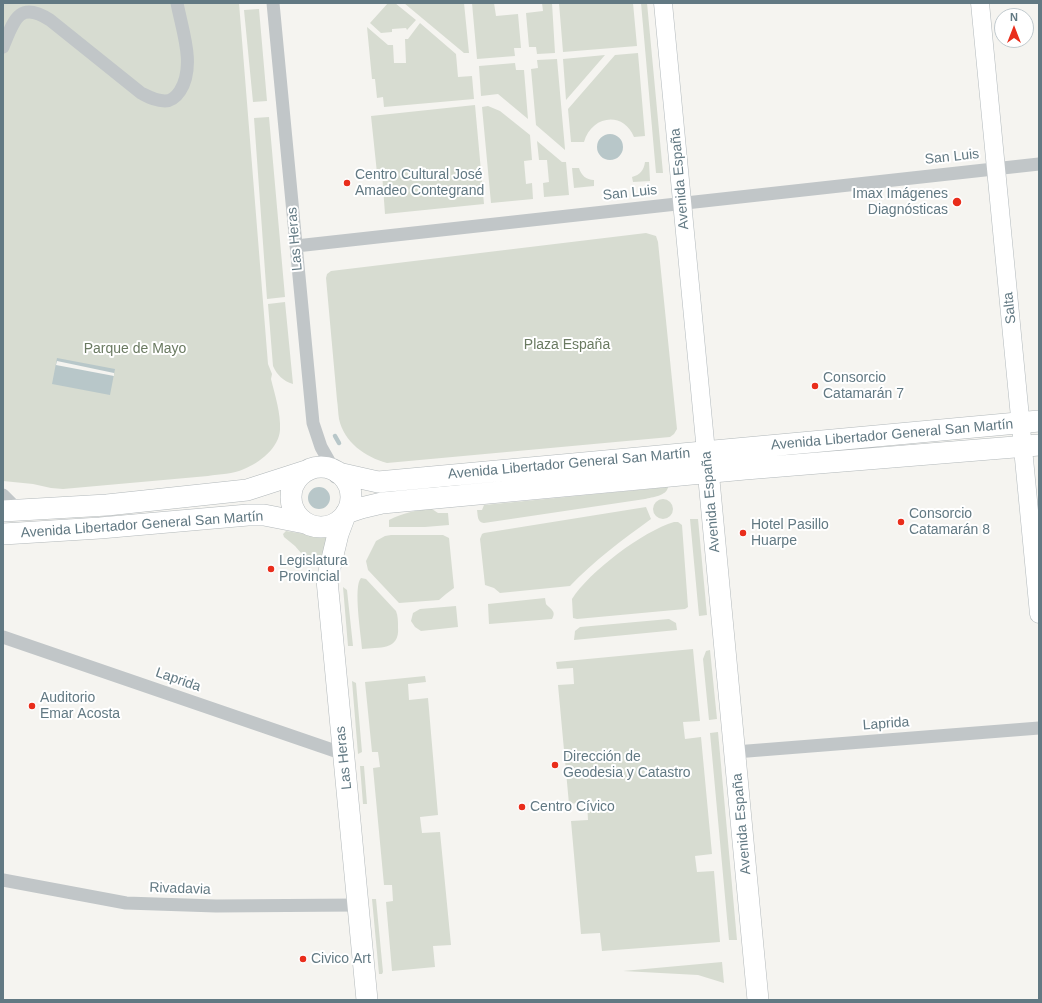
<!DOCTYPE html>
<html>
<head>
<meta charset="utf-8">
<style>
	body { margin:0 }
	#map { position:relative; width:1042px; height:1003px; overflow:hidden; background:#f5f4f0; font-family:Helvetica,sans-serif }
	canvas { display:block }
	.frame { position:absolute; inset:0; border:4px solid #627983; pointer-events:none }
	.north { position:absolute; left:994px; top:8px; width:40px; height:40px; box-sizing:border-box; background:#fff; border:1px solid #c0c9cd; border-radius:50%; rotate:0deg; font-size:11px; font-weight:700; line-height:16px; text-align:center; color:#627983 }
	.north::after { content:''; display:block; margin:auto; width:14px; height:18px; background:#e92d1b; clip-path:polygon(50% 0,100% 100%,50% 72%,0 100%) }
</style>
</head>
<body>
<div id="map">
<canvas width="1042" height="1003"></canvas>
<div class="frame"></div>
<div class="north">N</div>
</div>
<script>
const g = document.querySelector('canvas').getContext('2d');
g.lineJoin = 'round';
function paint(path, color) {
  g.fillStyle = color;
  g.fill(path, 'evenodd');
}
function strokePath(path, color, width, dash) {
  g.strokeStyle = color;
  g.lineWidth = width;
  g.lineCap = dash ? 'butt' : 'round';
  g.setLineDash(dash || []);
  g.stroke(path);
}
function write(font, color, halo, rows, align = 'center') {
  g.font = font + ' Helvetica,sans-serif';
  g.lineWidth = 4;
  g.setLineDash([]);
  g.textBaseline = 'middle';
  g.strokeStyle = halo;
  g.fillStyle = color;
  for (const [text, x, y, turn = 0] of rows) {
    g.save();
    g.translate(x, y);
    g.rotate((+turn || 0) * Math.PI / 180);
    g.textAlign = isNaN(turn) ? turn : align;
    if (halo) g.strokeText(text, 0, 0);
    g.fillText(text, 0, 0);
    g.restore();
  }
}
const green = new Path2D(`
	M3 3H239L268 364 272 374 271 379C275 395 281 414 280 430 279 448 259 463 244 469 233 474 220 474 208 476L63 489 51 488 33 484 3 481Z
	M388 3H395L416 20 407 30 406 28 392 29V32L381 33 370 23Z
	M404 3H464L469 53H464Z
	M472 3H494L496 16 518 14 521 48H514L515 56 477 59Z
	M542 3H552L555 53 537 54 536 47H529L526 13 543 11Z
	M559 3H633L637 46 563 52Z
	M641 3H647L663 173H656Z
	M259 9 267 101 253 102 244 10Z
	M420 23 456 54 458 77 472 76 474 99 384 107 383 97 377 98 375 79H372L367 27 388 45H393L394 63H406L405 39H408Z
	M638 53 645 136 634 137C623 110 591 116 584 142H571L568 109 615 55Z
	M605 55 566 100 563 59Z
	M557 59 565 149V150L536 125 531 69 538 68 537 60Z
	M515 63 516 70H524L528 119 498 94 481 96 479 66Z
	M475 105 484 204 385 214 382 173H377L371 116Z
	M488 106 500 111 530 135 532 160 524 161 526 184 532 183 533 199 491 203 482 107Z
	M269 117 285 297 267 299 254 118Z
	M537 141 562 162H566L569 195 544 197 543 183 549 182 547 160H539Z
	M645 162H649L650 181 633 182 632 177C640 175 644 170 645 162Z
	M572 168H579C581 175 586 180 594 180V186L574 188Z
	M646 233 656 236 658 242 677 429 674 434 670 437 387 463C365 457 344 442 339 419 338 413 338 406 337 400L326 278 327 274 331 271Z
	M285 302 293 384C283 381 277 375 273 366L268 304Z
	M668 487C667 496 652 497 645 499L484 523C477 522 478 516 477 510H482L484 505Z
	M653 509a10 10 0 1 1 20 0a10 10 0 1 1-20 0Z
	M646 507 651 519C622 540 594 561 570 586L500 593 494 588 485 585 480 539 482 534 484 533Z
	M432 509 438 513H448L449 525 425 527H389V520C403 513 416 510 432 509Z
	M690 519H698L707 615 699 616Z
	M674 522H678L682 525 688 607 685 609 577 619 573 618 572 599C589 572 643 531 674 522Z
	M286 531 311 535 328 533 324 559 307 560 295 546 284 537 283 534Z
	M391 535H443L449 538 454 588 446 594 439 600 399 603 368 570 366 561 376 541 385 536Z
	M361 578 366 579 396 611C398 616 398 621 398 627 400 651 379 647 362 649 361 635 353 586 361 578Z
	M343 587 347 590 353 646H348Z
	M545 598 546 604C550 609 557 611 552 619L489 624 488 604Z
	M456 606 458 627 421 631 415 627 411 621 413 613 420 609Z
	M669 619 676 623 677 630 574 640 575 631 580 627Z
	M693 649 700 721 683 722 685 739 701 737 712 854 695 856 697 872 714 871 720 942 602 951 600 933 581 934 571 821 588 820 587 802 569 804 558 685 574 684 573 668 557 669 556 662Z
	M710 650 717 719 709 720 703 659 706 651Z
	M425 676 426 682 408 684 409 700 428 698 438 815 420 817 422 833 440 832 451 945 433 946 435 967 392 971 386 902 393 901 392 885H384L373 768 380 767 378 752H372L365 682Z
	M352 681 356 683 362 752 358 754Z
	M718 732 737 940H729L710 733Z
	M360 766H364L367 804H363Z
	M372 899H376L383 972 382 974H379Z
	M722 962 724 983 698 975 623 971Z`);
const water = new Path2D(`
	M597 147a13 13 0 1 1 26 0a13 13 0 1 1-26 0Z
	M57 358 115 369 110 395 52 384Z
	M308 498a11 11 0 1 1 22 0a11 11 0 1 1-22 0Z`);
const pier = new Path2D(`
	M57 361 114 373V376L56 365Z`);
const stream = new Path2D(`
	M335 436 339 443`);
const minor = new Path2D(`
	M273 3 313 423 321 447 334 470
	M3 47C14 20 19 0 50 20L141 93C149 97 156 101 165 101 172 101 176 97 180 91 196 66 182 30 177 3
	M296 246 1039 164
	M3 495 18 510
	M3 637 344 754
	M735 752 1039 728
	M3 880 126 903 216 906 358 905`);
const secondary = new Path2D(`
	M663 3 706 452
	M980 3 1039 614`);
const primary = new Path2D(`
	M707 459 758 1000
	M291 497a30 30 0 1 1 60 0a30 30 0 1 1-60 0Z
	M338 473 378 482 1039 421
	M3 511 107 505 247 490 306 471
	M346 513 361 508 382 503 745 469 1039 445
	M344 518 338 534 327 580 367 1000
	M3 534 100 528 248 515H264L305 523`);
const markers = [
	[347,183,4,"#e92d1b"],
	[957,202,5,"#e92d1b"],
	[815,386,4,"#e92d1b"],
	[901,522,4,"#e92d1b"],
	[743,533,4,"#e92d1b"],
	[271,569,4,"#e92d1b"],
	[32,706,4,"#e92d1b"],
	[555,765,4,"#e92d1b"],
	[522,807,4,"#e92d1b"],
	[303,959,4,"#e92d1b"]
];
const streetNames = [
	["San Luis",952,157,-6],
	["Avenida España",680,179,-95],
	["San Luis",630,193,-6],
	["Las Heras",295,239,-95],
	["Salta",1010,308,-96],
	["Avenida Libertador General San Martín",892,435,-5],
	["Avenida Libertador General San Martín",569,464,-5],
	["Avenida España",711,502,-95],
	["Avenida Libertador General San Martín",142,525,-4],
	["Laprida",178,680,19],
	["Laprida",886,724,-4],
	["Las Heras",344,758,-96],
	["Avenida España",742,824,-95],
	["Rivadavia",180,889,2]
];
const poiNames = [
	["Centro Cultural José",355,175],
	["Amadeo Contegrand",355,191],
	["Imax Imágenes",948,194,"right"],
	["Diagnósticas",948,210,"right"],
	["Consorcio",823,378],
	["Catamarán 7",823,394],
	["Consorcio",909,514],
	["Catamarán 8",909,530],
	["Hotel Pasillo",751,525],
	["Huarpe",751,541],
	["Legislatura",279,561],
	["Provincial",279,577],
	["Auditorio",40,698],
	["Emar Acosta",40,714],
	["Dirección de",563,757],
	["Geodesia y Catastro",563,773],
	["Centro Cívico",530,807],
	["Civico Art",311,959]
];
const parkNames = [
	["Plaza España",567,345],
	["Parque de Mayo",135,349]
];
paint(green, '#d7dcd1');
paint(water, '#b8c7c9');
paint(pier, '#f5f4f0');
strokePath(stream, '#b8c7c9', 4.5);
strokePath(secondary, '#b3babd', 19);
strokePath(primary, '#b2b8ba', 22);
strokePath(minor, '#c1c6c8', 13);
strokePath(secondary, '#fff', 18);
strokePath(primary, '#fff', 21);
for (const [x, y, r, color] of markers) {
  const dot = new Path2D();
  dot.arc(x, y, r, 0, 2 * Math.PI);
  g.fillStyle = color;
  g.fill(dot);
  strokePath(dot, '#fff', 1.5);
}
write('14px', '#627983', '#fff', streetNames);
write('14px', '#627983', '#fff', poiNames, 'left');
write('14px', '#6a7a61', '#fff', parkNames);
</script>
</body>
</html>
